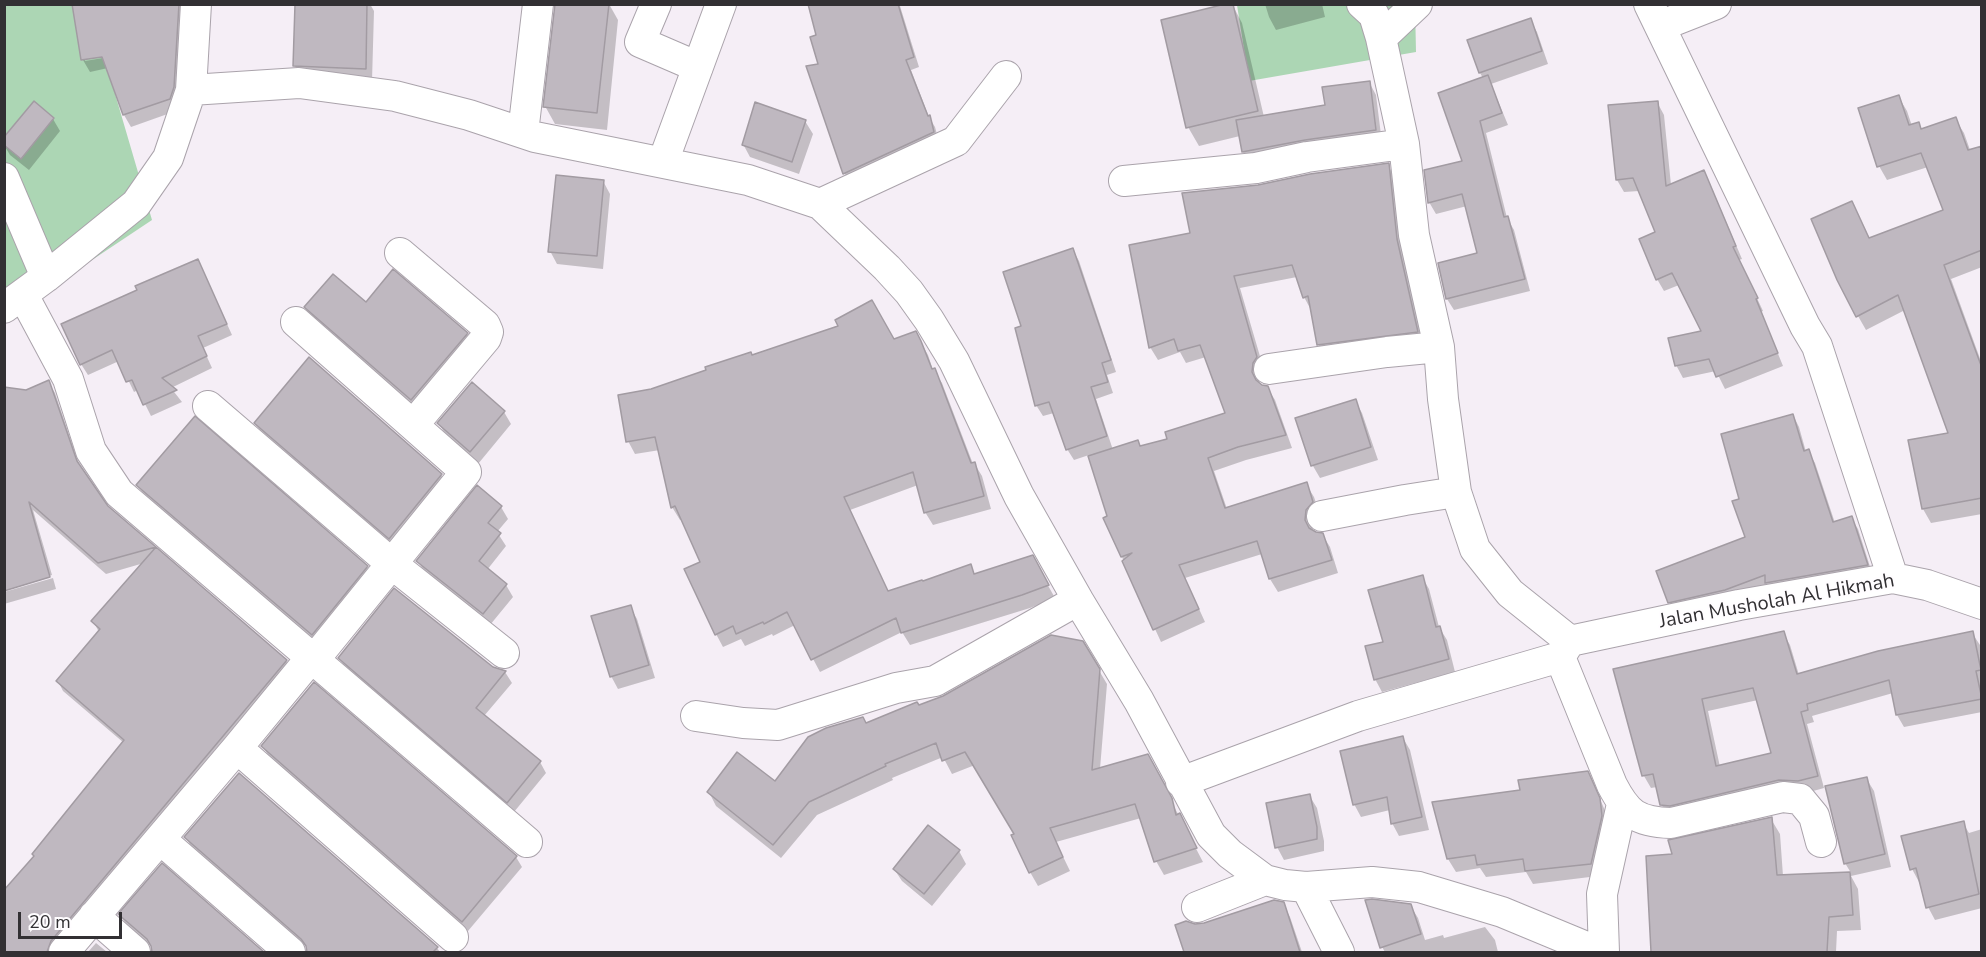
<!DOCTYPE html>
<html>
<head>
<meta charset="utf-8">
<style>
	body { margin:0 }
	#map { position:relative; width:1986px; height:957px; overflow:hidden; background:#f5eef6; font-family:"Nunito Sans",sans-serif }
	canvas { display:block }
	.frame { position:absolute; inset:0; border:6px solid #323033; pointer-events:none }
	.scale { position:absolute; left:18px; top:912px; width:104px; height:27px; box-sizing:border-box; border:3px solid #323033; border-top:0; padding-left:8px; font-size:18px; line-height:21px; white-space:nowrap; color:#323033; -webkit-text-stroke:4px #fffdff; paint-order:stroke }
</style>
</head>
<body>
<div id="map">
<canvas width="1986" height="957"></canvas>
<div class="frame"></div>
<div class="scale">20 m</div>
</div>
<script>
const g = document.querySelector('canvas').getContext('2d');
g.lineJoin = 'round';
function paint(path, color) {
  g.fillStyle = color;
  g.fill(path, 'evenodd');
}
function strokePath(path, color, width, dash) {
  g.strokeStyle = color;
  g.lineWidth = width;
  g.lineCap = dash ? 'butt' : 'round';
  g.setLineDash(dash || []);
  g.stroke(path);
}
function write(font, color, halo, rows, align = 'center') {
  g.font = font + ' "Nunito Sans",sans-serif';
  g.lineWidth = 4.5;
  g.setLineDash([]);
  g.textBaseline = 'middle';
  g.strokeStyle = halo;
  g.fillStyle = color;
  for (const [text, x, y, turn = 0] of rows) {
    g.save();
    g.translate(x, y);
    g.rotate((+turn || 0) * Math.PI / 180);
    g.textAlign = isNaN(turn) ? turn : align;
    if (halo) g.strokeText(text, 0, 0);
    g.fillText(text, 0, 0);
    g.restore();
  }
}
const green = new Path2D(`
	M5 5H89L152 220 5 318Z
	M1237 5H1415L1416 52 1249 81Z`);
const shadow = new Path2D(`
	M73 4H191L176 111 131 127 124 115 108 68 90 72 83 60ZM109 54V57L85 61V58Z
	M296 4H370L374 11 372 81 302 78 295 66Z
	M556 4H609L618 20 607 130 555 124 545 106Z
	M810 4H906L900 6 919 67 911 70 929 117 935 127 939 142 850 183 845 174 808 67 820 65 818 36Z
	M1232 4 1242 23 1264 117 1326 107 1369 82 1376 95 1382 143 1250 164 1243 152 1240 136 1199 146 1188 127Z
	M1265 4H1322L1325 17 1276 30 1269 17Z
	M1530 20 1537 32 1548 64 1491 84 1508 125 1486 133 1507 218 1514 230 1530 291 1454 310 1447 299 1440 265 1479 254 1467 206 1436 214 1429 202 1464 162 1483 78 1480 73Z
	M1898 96 1907 111 1912 126 1918 124 1922 131 1955 119 1964 133 1970 150 1982 147V267L1951 279 1982 364V514L1931 523 1923 509 1950 434 1905 310 1866 330 1858 316 1852 203 1870 239 1945 210 1928 167 1887 180 1879 166Z
	M1657 102 1664 115 1671 185 1703 171 1710 184 1742 259 1739 260 1763 311 1761 312 1783 366 1725 389 1716 371 1683 378 1676 365 1703 332 1679 285 1664 291 1657 279V233L1639 191 1624 192 1617 180Z
	M53 119 60 131 29 170 10 155 4 145Z
	M805 121 813 134 799 174 750 157 743 144Z
	M1388 165 1395 178 1424 344 1326 357 1318 344 1311 310 1304 297 1297 277 1240 288 1264 370 1259 377V384L1267 387 1275 400 1292 448 1246 460 1214 471 1227 509 1306 484 1314 497 1320 515 1313 523 1312 531 1322 534 1330 547 1338 573 1278 592 1270 579 1262 554 1185 578 1205 622 1161 642 1122 557 1089 455 1074 460 1067 449 1054 413 1043 416 1036 405 1023 326 1073 250 1079 261 1116 372 1107 375 1113 393 1096 399 1113 450 1140 447 1168 440 1227 414 1206 357 1186 363 1180 352 1158 360 1150 347 1191 235 1258 187Z
	M603 181 610 194 603 269 557 264 550 251Z
	M198 260 232 335 203 348 212 368 171 388 182 402 151 416 138 390 134 392 119 361 88 375 81 364Z
	M366 304 467 334 474 347 419 412 314 320 306 308Z
	M915 333 928 355 933 370 942 383 973 464 974 463 982 476 991 509 933 525 925 512 918 485 850 510 888 593 970 566 975 575 1032 557 1055 598 1030 608 910 645 902 632 820 672 795 625 773 636 772 634 745 646 741 639 723 647 716 634 702 563 683 519 680 520 672 507 660 450 635 454 628 441 651 391 751 356 893 341Z
	M48 382 55 393 81 470 106 507 286 661 292 670 55 952H4V892L35 857 124 743 63 691 58 681 99 632 93 621 144 563 106 574 33 510 52 575 4 589 27 392Z
	M1355 401 1362 413 1378 460 1320 478 1313 466 1297 419Z
	M504 412 511 424 478 464 446 436 439 423Z
	M1793 415 1799 427 1806 452 1808 451 1815 463 1835 523 1851 518 1858 529 1873 576 1676 613 1669 602 1747 537 1741 500Z
	M256 423 441 475 445 482 394 545 260 430Z
	M138 485 367 567 372 577 318 644 144 495Z
	M501 507 508 519 497 532 506 546 487 570 506 585 513 597 490 625 425 573 418 561Z
	M1422 577 1429 589 1439 627 1447 640 1455 672 1382 692 1375 679 1385 643Z
	M53 578 56 589 4 604V592Z
	M630 607 637 619 655 678 618 689 611 676Z
	M1783 633 1790 645 1799 675 1972 633 1980 645 1982 655V712L1904 727 1897 715 1893 693 1812 716 1814 722 1807 724 1824 788 1806 793 1669 817 1661 804 1657 787 1651 788 1644 776 1615 670ZM1758 700 1772 754 1720 767 1708 711Z
	M1082 642 1107 684 1100 769 1155 770 1203 862 1164 875 1156 861 1141 818 1056 842 1070 871 1038 886 1030 872 1016 835 975 765 952 774 943 757 892 778 893 780 817 815 781 858 716 806 709 792 775 783 866 724 919 707Z
	M340 658 493 668 505 672 512 683 484 716 540 762 546 773 514 812 346 669Z
	M314 684 516 857 522 867 468 931 269 757 263 746Z
	M1403 738 1410 750 1429 830 1399 836 1392 823 1390 810 1361 817 1354 804Z
	M1866 778 1874 791 1891 867 1851 876 1858 889 1861 930 1837 931 1836 952H1652L1648 857 1674 856 1771 819 1780 834 1783 876 1851 873 1845 863Z
	M1594 785 1606 813 1598 876 1533 884 1526 872 1486 877 1480 868 1456 872 1448 859 1434 804Z
	M1309 795 1317 808 1324 841V851L1284 860 1277 847Z
	M1963 823 1969 833 1982 829V908L1935 920 1928 907 1921 881 1919 882 1912 869Z
	M186 837 437 948 440 952H308V948L191 847Z
	M959 851 966 864 932 906 902 881 894 869Z
	M162 866 262 952H153V948L126 924 120 915Z
	M1283 904 1290 917 1302 952H1186L1177 926H1195Z
	M1410 905 1418 918 1425 940 1443 935 1444 938 1485 927 1495 940 1498 952H1385L1382 947Z
	M96 943 107 952H88Z`);
const building = new Path2D(`
	M72 4H179L174 87 170 99 123 115 102 57 81 60Z
	M295 4H367L366 69 293 66Z
	M555 4H609L597 113 543 107Z
	M808 4H898L914 57 906 60 928 116 930 115 934 132 843 174 806 66 818 64 810 37 816 35Z
	M1225 4H1233L1258 111 1186 128 1161 20Z
	M1531 18 1542 51 1479 73 1467 40Z
	M1488 75 1502 113 1480 121 1504 217 1508 216 1525 279 1446 299 1438 263 1477 253 1462 194 1428 203 1424 170 1462 161 1438 93Z
	M1370 81 1376 130 1305 140 1242 152 1236 120 1325 105 1322 87Z
	M1899 95 1909 125 1919 122 1921 129 1956 117 1968 150 1982 146V250L1944 265 1982 368V498L1922 509 1908 440 1948 433 1898 295 1856 317 1837 280 1811 219 1852 201 1869 238 1943 210 1921 153 1877 167 1858 108Z
	M34 101 54 118 21 159 4 145V137Z
	M1658 101 1666 186 1704 170 1736 246 1733 247 1758 298 1756 299 1778 353 1716 377 1709 359 1675 366 1668 338 1701 331 1672 273 1656 280 1639 239 1655 232 1633 178 1616 180 1608 105Z
	M755 102 806 120 792 162 742 145Z
	M1389 163 1397 239 1418 332 1317 345 1308 296 1303 298 1292 265 1234 276 1257 357 1253 363 1252 372 1256 380 1262 385 1268 386 1286 435 1238 447 1208 458 1225 508 1307 482 1313 502 1306 510 1305 520 1309 528 1316 532 1323 533 1332 560 1269 579 1257 541 1179 565 1199 609 1153 630 1122 561 1132 553 1121 557 1103 518 1107 516 1088 456 1138 440 1140 446 1167 439 1165 432 1225 413 1200 345 1178 351 1174 339 1149 348 1129 245 1190 233 1182 193 1258 185 1310 174Z
	M556 175 604 180 597 256 548 252Z
	M1073 248 1111 360 1102 363 1108 382 1091 387 1107 436 1066 450 1049 402 1035 406 1015 328 1021 326 1003 272Z
	M198 259 227 324 198 336 207 356 162 378 177 390 143 405 132 380 126 382 112 350 80 365 61 324 137 290 135 286Z
	M393 269 468 333 411 400 304 307 333 274 366 302Z
	M872 300 894 339 916 331 921 341 932 369 935 368 971 463 975 462 984 496 924 513 913 472 844 497 888 591 922 580 923 581 971 564 974 574 1033 555 1049 585 1022 595 901 633 896 618 811 660 787 612 764 624 763 622 736 634 733 626 715 635 684 569 700 562 675 506 671 508 655 437 626 442 618 395 651 389 706 370 705 367 751 352 752 355 838 326 835 320Z
	M309 357 442 474 389 539 254 423Z
	M49 380 77 461 108 506 156 547 98 563 29 502 50 577 4 591V387L26 390Z
	M472 382 505 411 470 452 437 423Z
	M1356 399 1371 447 1311 466 1295 418Z
	M1793 414 1804 451 1809 449 1833 522 1852 516 1868 565 1765 583V575L1725 590 1668 603 1656 571 1745 537 1732 501 1739 499 1721 434Z
	M195 416 368 566 312 635 136 485Z
	M477 485 502 506 488 523 501 533 479 561 507 584 483 614 416 561Z
	M156 547 287 660 51 941 47 952H4V890L34 856 32 854 124 740 56 681 100 629 91 621Z
	M1423 575 1436 627 1440 626 1449 659 1374 680 1365 646 1383 642 1368 590Z
	M394 588 493 667 506 671 476 708 541 761 507 803 338 658Z
	M631 605 649 665 610 677 591 616Z
	M1784 631 1797 674 1878 651 1973 631 1981 670 1976 671 1982 699 1896 715 1889 680 1807 704 1808 710 1801 712 1818 776 1798 781 1779 780 1670 806 1660 805 1653 774 1642 776 1613 669ZM1753 688 1771 753 1716 766 1702 699Z
	M1051 635 1083 641 1100 669 1092 770 1148 754 1172 798 1176 815 1180 813 1197 848 1154 862 1135 804 1050 828 1063 857 1029 873 1011 835 1014 834 965 752 942 761 936 743 885 764 886 766 809 802 773 845 707 792 737 752 775 781 808 737 826 728 863 717 866 723 917 702 919 705 943 696Z
	M314 682 517 856 462 922 261 746Z
	M1403 736 1422 817 1391 824 1387 797 1353 805 1340 751Z
	M1588 771 1600 798 1602 816 1591 864 1525 871 1523 859 1477 865 1475 855 1447 859 1432 802 1520 790 1518 780Z
	M239 773 438 947 433 952H307L306 946 301 939 184 837Z
	M1867 777 1885 854 1844 864 1825 786Z
	M1310 794 1317 827V839L1275 848 1266 803Z
	M1772 817 1777 875 1850 872 1853 915 1829 917 1827 952H1651L1646 856 1672 854 1668 840Z
	M1964 821 1979 894 1926 908 1916 868 1910 870 1901 836Z
	M928 825 960 850 924 894 893 869Z
	M162 863 264 952H152L151 946 147 939 118 914Z
	M1372 899 1411 904 1421 934 1380 948 1365 900Z
	M1274 900 1284 902 1300 952H1184L1175 925 1186 921 1195 924 1204 923Z`);
const minor = new Path2D(`
	M656 4 640 42 698 67
	M1362 4 1374 15 1381 38
	M1417 4 1381 38 1404 144 1414 235 1439 347 1443 399 1456 492 1475 549 1510 593 1570 641
	M1649 4 1805 326 1817 346 1893 578
	M1660 26 1716 4
	M191 90 299 83 395 96 469 115 535 137 748 180 820 204 887 268 909 292 929 320 954 361 1019 496 1078 600 1139 701 1211 835 1230 854 1265 880 1285 885 1306 887 1372 882 1419 887 1502 912 1589 948 1594 952
	M523 133 538 4
	M663 162 721 4
	M4 178 46 277
	M1124 181 1256 168 1307 157 1404 144
	M820 204 956 141 1006 76
	M400 253 485 325 488 332 486 338 413 425
	M23 295 68 379 91 451 119 493 527 842
	M4 308 46 277 136 204 168 158 191 90 196 4
	M296 322 466 472 313 661
	M1269 369 1387 352 1439 347
	M208 406 392 564 504 653
	M1322 516 1405 500 1456 492
	M1570 641 1739 605 1893 578 1927 585 1982 604
	M1560 657 1612 785C1627 814 1637 822 1671 823L1783 797 1800 799 1814 816 1821 842
	M696 716 743 723 778 725 896 688 935 681 1078 600
	M237 748 453 937
	M1181 782 1358 716 1560 657 1570 641
	M160 839 290 952
	M1306 887 1339 952
	M1197 907 1265 880
	M94 916 135 952
	M64 952 237 748 311 658
	M1604 952 1602 894 1622 804`);
const streetNames = [
	["Jalan Musholah Al Hikmah",1777,602,-10]
];
paint(green, '#acd6b4');
paint(shadow, '#0003');
paint(building, '#bfb8c0');
strokePath(building, '#a29ba2', 1.5);
strokePath(minor, '#aaa3ab', 32);
strokePath(minor, '#fff', 30);
write('20px', '#323033', '#fffdff', streetNames);
</script>
</body>
</html>
